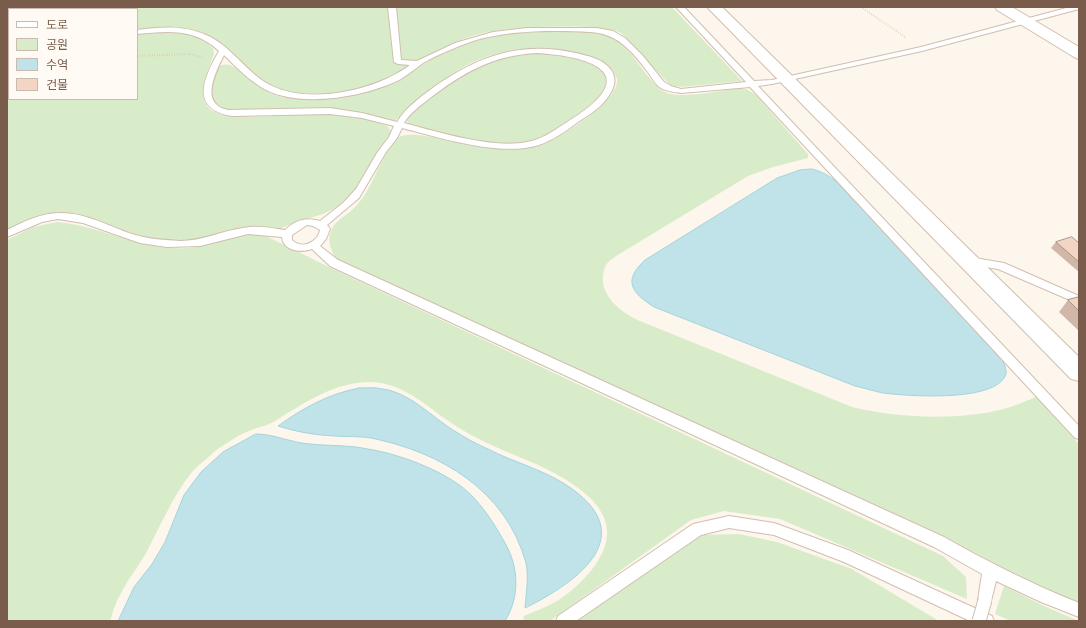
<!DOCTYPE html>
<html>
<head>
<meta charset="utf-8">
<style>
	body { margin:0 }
	#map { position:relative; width:1086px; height:628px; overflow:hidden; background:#fdf6ec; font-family:"Archivo Narrow","Noto Sans KR",sans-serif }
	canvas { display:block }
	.frame { position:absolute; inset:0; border:8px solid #7a5c4d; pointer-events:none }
	.legend { position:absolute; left:8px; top:8px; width:130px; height:92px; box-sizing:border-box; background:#fffaf3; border:1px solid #cabbb1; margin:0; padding:5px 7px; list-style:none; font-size:12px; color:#7a5c4d }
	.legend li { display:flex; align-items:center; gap:8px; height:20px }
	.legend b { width:20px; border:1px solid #cabbb1 }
</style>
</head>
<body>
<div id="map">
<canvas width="1086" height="628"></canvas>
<div class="frame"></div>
<ul class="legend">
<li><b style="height:5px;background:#fff"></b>도로</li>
<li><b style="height:11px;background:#d8ecc9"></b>공원</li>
<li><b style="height:11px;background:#bfe3e8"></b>수역</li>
<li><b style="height:11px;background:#f3d5c3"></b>건물</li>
</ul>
</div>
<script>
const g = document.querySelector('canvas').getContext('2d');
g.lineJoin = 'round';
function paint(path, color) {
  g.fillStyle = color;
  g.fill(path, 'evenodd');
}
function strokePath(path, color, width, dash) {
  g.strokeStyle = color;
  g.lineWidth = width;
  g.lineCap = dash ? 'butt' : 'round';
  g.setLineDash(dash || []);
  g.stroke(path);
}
const green = new Path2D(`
	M7 7H388L394 60C398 66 405 63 410 66 397 75 382 83 366 87 339 95 292 100 268 84 252 74 231 53 217 40 191 25 165 28 137 30V9H9V40H7Z
	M395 7H672L742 81 681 87 670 85 621 33C599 22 508 27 483 33 459 39 437 51 415 61H402L401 57Z
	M172 32C188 33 202 37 213 48L214 54C209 68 197 92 207 106 220 126 301 112 325 113 345 114 369 118 387 126L391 131 389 136 353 192 337 207 323 214 297 222 281 228 250 226 189 241H169L137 235 75 213 59 212 34 217 7 230V45L9 44V99H137V34Z
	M575 32C585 32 596 31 605 34 623 39 636 61 647 75 653 82 658 89 667 93 682 99 724 90 741 88L748 90 756 95 808 154V158L773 167 748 176 616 256C612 259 606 263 605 267 595 293 620 312 640 321L852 407C898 418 957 421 1004 409 1015 406 1025 401 1036 397L1079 444V604L1004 571 990 561 942 535 336 259C331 250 327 241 331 231 334 221 346 216 354 208 357 205 361 200 364 196 373 183 388 143 399 137 413 129 458 144 476 146 494 149 516 152 534 147 554 142 620 102 617 79 616 75 612 71 610 68 606 64 599 60 593 58 540 40 487 47 442 81 431 89 421 97 411 106 405 111 400 117 394 121L347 110 325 107 233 110C207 105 211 91 217 69 230 52 257 88 272 94 289 101 311 99 329 97 349 95 370 93 389 85 402 79 413 70 425 63 440 54 456 48 472 42 505 30 541 32 575 32Z
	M529 53C550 53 593 55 605 74 607 78 608 82 606 86 601 98 586 107 576 115 560 126 544 138 525 142 493 148 446 133 414 126L408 124 407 120C420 99 474 65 498 57 508 54 519 54 529 53Z
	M57 222C102 226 141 251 188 248 215 246 241 228 268 237L329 267 943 556 966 577 967 599 780 519 724 511 691 520 550 621H523L524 616C535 611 547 607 557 601 579 587 609 558 607 530 605 492 542 466 512 454 493 446 473 437 456 426 432 411 410 388 381 383 342 377 306 402 275 421 268 426 257 427 249 431 238 435 225 444 215 451 208 458 198 465 192 472 172 497 160 527 145 555 137 568 127 581 120 595 115 603 113 613 110 621H7V240L33 227Z
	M739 534 777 542 852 569 939 621H576L701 535Z
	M1004 586 1046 607 1079 621H1011L995 614Z`);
const water = new Path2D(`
	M812 169C824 172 831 177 840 185L1002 359C1004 364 1007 369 1006 374 997 403 906 396 883 393 873 391 864 388 855 386L654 307C632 293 622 281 645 260L777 178 800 170Z
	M359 388C367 388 375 387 383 389 410 393 431 416 453 430 464 437 476 444 488 449 513 462 541 469 565 484 643 534 580 581 525 608 526 594 529 577 526 563 506 490 440 452 371 438 360 436 347 437 335 436 315 435 297 432 278 426 303 408 328 394 359 388Z
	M256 434C275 434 292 443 310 444 329 446 349 445 368 449 400 454 452 473 474 498 487 512 496 527 505 543 519 567 520 597 505 621H118L134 587 152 564 165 542 184 495 201 472 223 452Z`);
const path = new Path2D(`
	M861 7 905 37
	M137 56 190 54 202 57
	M7 67 9 66`);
const service = new Path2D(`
	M388 7H396L401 60 417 61 455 43 493 32 527 28H597L613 31 625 38 643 56 664 82 671 86 681 89 746 82 676 7H684L754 81 772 80 921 47 1070 7H1079V9L922 51 772 84 758 86 1079 426V439L1075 438 750 87 681 93C674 92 664 91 658 86 654 82 651 76 647 71 632 51 617 33 590 32 554 30 508 30 473 41 456 47 439 54 423 63 416 68 409 74 401 79 365 97 303 108 266 90 250 81 237 68 224 55 215 73 199 105 229 110L330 108 362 113 397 122C406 107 421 97 434 87 480 55 521 41 576 53 588 56 604 59 611 70 619 81 612 93 604 102 597 110 587 116 578 122 566 131 553 140 539 145 500 157 441 138 402 128L397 138 386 152 359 198 327 225 330 229 326 239 320 246 338 260 944 537C988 562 1032 584 1079 603V617L1041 602 996 581 990 605 985 607 980 605 978 600 982 574 934 547 330 266 312 249C301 253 283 251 282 237L248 234 200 246 167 247 140 243 83 223 58 219 42 222 7 237V230C23 222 41 213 59 213 85 212 110 227 135 235 149 239 165 240 180 241 202 241 221 231 243 228 257 225 271 228 285 230 295 220 306 217 320 221L343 203 356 189 377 153 389 137 394 126 362 118 330 114 232 116C189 109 204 77 219 51 195 28 167 31 137 34V30C161 27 184 25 206 35 228 44 243 67 263 81 302 107 374 92 410 65L398 64 394 62ZM537 53C585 56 645 71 575 117 560 126 545 139 527 142 493 149 438 132 404 123 410 113 421 105 430 98 464 72 494 55 537 53ZM307 225 313 226 320 230C318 242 302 250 292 240V235Z
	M7 40H9V45H7Z
	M969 257 1004 263 1079 296V304L998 269 965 264 964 261 965 258Z
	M729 516 774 523 848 550 992 616 994 621H970L844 562 774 535 729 528 701 535 576 621H556L558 616 693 524Z`);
const minor = new Path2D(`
	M707 7H722L1079 357V381L1071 379Z
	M995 7H1012L1079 47V59L1074 57 997 10Z`);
const serviceBridge = new Path2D(`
	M979 621 985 600`);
const wall = new Path2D(`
	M1056 242 1079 243V272L1051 248Z
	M1079 297V331L1059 312 1068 300Z`);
const building = new Path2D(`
	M1072 237 1079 243V262L1056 242Z
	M1079 297V311L1068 300Z`);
paint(green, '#d8ecc9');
paint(water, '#bfe3e8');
strokePath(water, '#a5d3da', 1);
strokePath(service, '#d1beb0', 2);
strokePath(minor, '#d1beb0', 2);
strokePath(path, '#d9b8a5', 2, [0.5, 2]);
paint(service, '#fff');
paint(minor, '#fff');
strokePath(serviceBridge, '#d1beb0', 15, []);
strokePath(serviceBridge, '#fff', 13);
paint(wall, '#d1b7a8');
paint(building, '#f3d5c3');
strokePath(building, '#aa9588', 1);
</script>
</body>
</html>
